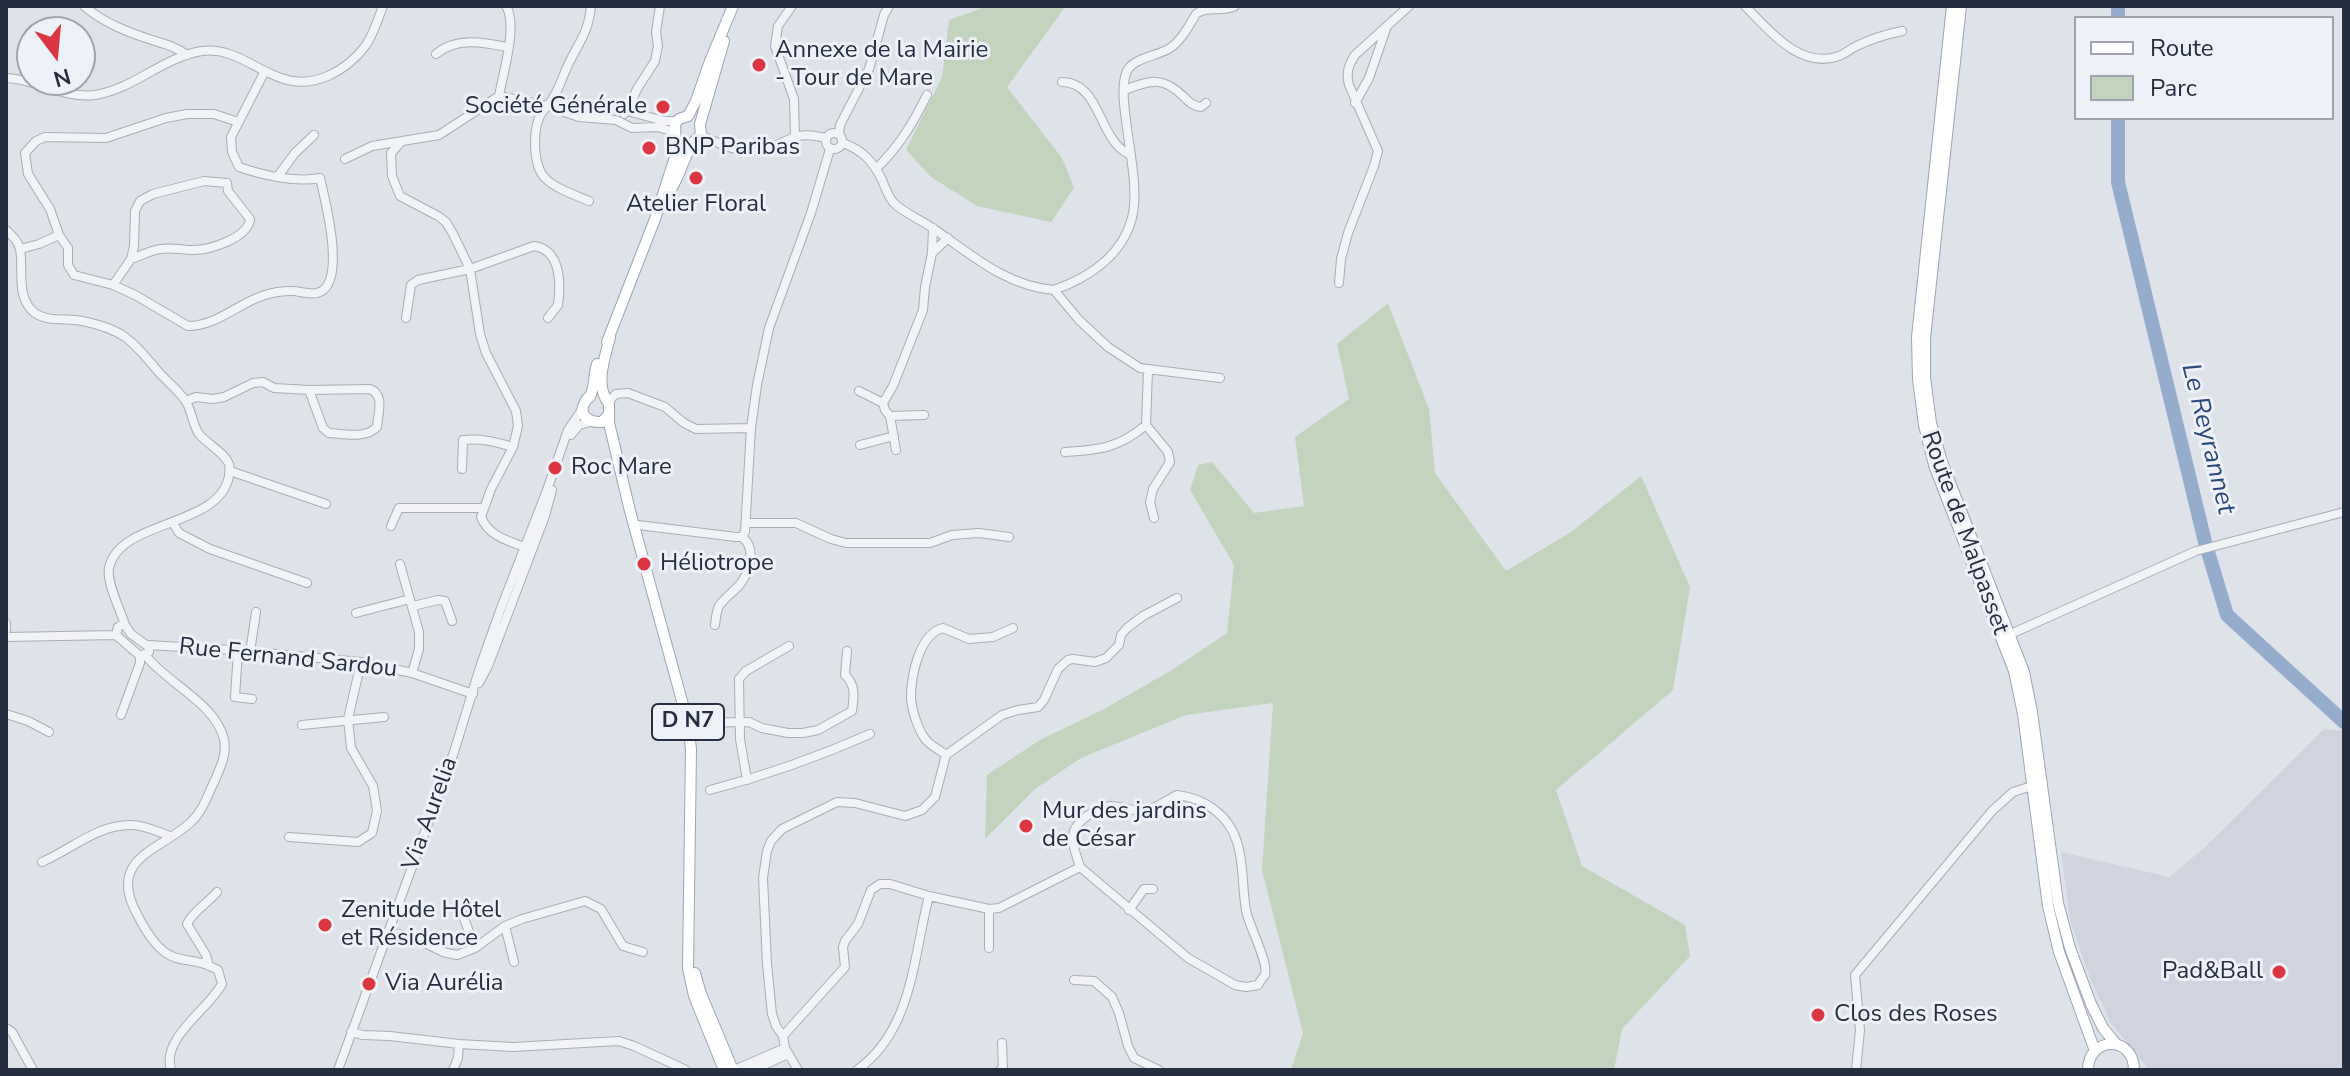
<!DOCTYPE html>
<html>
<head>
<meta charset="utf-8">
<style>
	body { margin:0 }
	#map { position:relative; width:2350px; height:1076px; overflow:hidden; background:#dee2e9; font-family:"Nunito Sans",sans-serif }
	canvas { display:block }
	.frame { position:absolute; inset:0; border:8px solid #262e42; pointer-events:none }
	.legend { position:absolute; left:2074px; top:16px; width:260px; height:104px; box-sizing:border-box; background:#eef1f7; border:2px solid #9ea3af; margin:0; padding:10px 14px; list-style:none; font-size:24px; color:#262e42 }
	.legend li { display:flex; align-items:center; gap:16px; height:40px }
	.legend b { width:40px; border:2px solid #9ea3af }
	.north { position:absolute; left:16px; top:16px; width:80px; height:80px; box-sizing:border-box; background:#eef1f7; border:2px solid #9ea3af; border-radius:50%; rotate:164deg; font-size:22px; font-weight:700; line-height:32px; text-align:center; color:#262e42 }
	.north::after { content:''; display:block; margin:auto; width:28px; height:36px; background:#db3641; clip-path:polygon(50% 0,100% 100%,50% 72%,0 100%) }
</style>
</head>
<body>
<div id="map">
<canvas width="2350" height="1076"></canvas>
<div class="frame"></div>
<ul class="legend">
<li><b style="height:10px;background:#fff"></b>Route</li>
<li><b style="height:22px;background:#c2d4be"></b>Parc</li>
</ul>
<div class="north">N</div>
</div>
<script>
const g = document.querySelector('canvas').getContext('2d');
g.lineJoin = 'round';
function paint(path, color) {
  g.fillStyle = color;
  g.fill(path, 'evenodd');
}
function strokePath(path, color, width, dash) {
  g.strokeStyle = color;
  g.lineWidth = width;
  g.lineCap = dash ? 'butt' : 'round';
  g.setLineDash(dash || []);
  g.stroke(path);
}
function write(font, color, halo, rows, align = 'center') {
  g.font = font + ' "Nunito Sans",sans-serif';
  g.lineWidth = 6;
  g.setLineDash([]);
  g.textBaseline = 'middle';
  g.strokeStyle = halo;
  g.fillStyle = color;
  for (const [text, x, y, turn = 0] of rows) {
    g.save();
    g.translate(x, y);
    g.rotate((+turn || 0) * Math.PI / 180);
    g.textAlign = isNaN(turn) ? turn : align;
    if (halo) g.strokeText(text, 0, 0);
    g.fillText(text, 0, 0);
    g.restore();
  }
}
const built = new Path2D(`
	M2324 729 2344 731V1070H2149L2111 1023 2090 978 2070 920 2061 852 2169 877 2202 850Z`);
const green = new Path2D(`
	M988 6H1066L1007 87 1062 158 1074 188 1051 222 977 206 931 177 906 150 942 77 949 20Z
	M1388 303 1429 409 1435 473 1506 571 1571 532 1641 476 1690 587 1673 690 1556 790 1582 866 1685 925 1690 956 1622 1029 1614 1070H1291L1303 1033 1262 870 1273 703 1186 715 1081 758 1035 789 985 839 987 775 1040 740 1106 708 1175 668 1227 633 1234 565 1190 490 1198 465 1212 462 1254 513 1304 506 1295 437 1349 399 1337 344Z`);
const river = new Path2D(`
	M2118 6V18
	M2118 118V182L2205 542 2227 615 2344 722`);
const minor = new Path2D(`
	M84 6C104 23 127 32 152 40 165 44 176 47 187 55
	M792 6 778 26 775 46 794 99 795 136
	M1745 6C1769 30 1800 70 1839 56 1846 53 1853 47 1861 44 1874 38 1888 34 1902 31
	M436 54C456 37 483 42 507 47
	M6 78C37 79 63 99 95 95 134 89 163 57 202 51 233 47 254 69 281 78 313 90 347 71 366 45 374 33 378 19 383 6
	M1062 82C1101 82 1098 140 1129 154
	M1125 90C1151 80 1163 76 1184 97 1190 103 1193 106 1201 107L1206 103
	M499 96C503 73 518 25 506 6
	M1355 103 1369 78 1387 26
	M627 111 637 89 655 61 658 46 656 32 660 6
	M624 114 627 111 664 121H677
	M238 122 214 114H187L166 118 106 138 45 137 36 141 25 153 28 174 50 209 59 235 68 248V265L74 275 113 285 135 295 188 326C216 326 238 304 262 296 270 293 283 291 292 291 300 291 309 295 317 293 348 286 325 200 320 178 296 183 262 175 239 167L232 152 231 137 265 71
	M826 141a8 8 0 1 1 16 0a8 8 0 1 1-16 0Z
	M839 134 840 125 869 69 884 15 889 6
	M701 135C719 144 740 154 761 150 791 144 789 129 826 138
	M402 141 391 153 392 176 400 196 438 216 446 222 453 234 470 269 480 334 486 353 516 411 518 426 513 447 491 489 481 517C490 539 512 541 532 550
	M843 143C862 150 873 161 882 180 885 187 888 196 893 202 903 213 922 220 934 229 972 255 1006 286 1054 290L1079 320 1108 347 1140 368 1220 378
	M345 159 372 146 439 135 499 96 547 106 579 117 616 120 632 128 658 127 674 132
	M876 169C900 145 912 125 927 95
	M278 176 295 153 314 135
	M589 201C575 195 556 189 545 178 533 166 533 133 539 118 542 110 550 104 553 98 560 87 563 75 569 63 580 40 588 34 591 6
	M6 230C12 235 18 241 20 249 24 269 15 298 35 313 47 322 68 318 82 321 122 329 131 339 156 369 165 380 177 389 185 400 192 410 192 424 199 434 207 444 224 452 229 464 230 468 229 473 229 476 220 528 119 519 109 568 106 582 121 611 125 625
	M20 249 39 244 59 235
	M932 253 948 238
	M1339 283 1341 259 1348 233 1374 166 1378 151 1349 85C1346 73 1348 66 1355 55L1409 6
	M113 285 131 259 134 246 135 211 140 201 153 194 204 181 227 183 228 191 250 219C248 238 210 250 193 250 182 250 171 247 161 249 151 250 140 256 131 259
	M1054 290C1088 278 1122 256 1132 218 1139 191 1129 148 1126 120 1124 106 1121 84 1127 71 1133 58 1158 56 1170 48 1181 41 1189 26 1196 14 1207 5 1222 13 1235 6
	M406 318 411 285 418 280 470 269 534 246C561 250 561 283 558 305L548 318
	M1148 370 1146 425 1168 452 1170 462 1153 489 1150 502 1154 518
	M859 391 883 403
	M186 401 196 397 213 399 224 397 253 383 263 382 274 388 309 390 323 428 329 433C345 434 365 439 377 427 378 413 385 395 370 389L309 390
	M608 402 616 394 628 393 665 407 684 423 696 429 751 428
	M924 415 890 416 885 410 883 403 893 386 923 310 925 287 932 253 933 228
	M890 416 896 450
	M571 435 579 425 590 422
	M860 445 894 436
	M1065 452C1099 450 1119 448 1146 425
	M462 469 463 440C481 438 496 442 513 447
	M230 471 326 504
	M173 523 179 533 210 549 307 583
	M746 523H796L831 539 846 543H930L952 535 979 533 1009 537
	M391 526 399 508H484
	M633 526 638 525 736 537H742L745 532 751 428 757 385 769 328 811 213 830 149
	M400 564 419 632V649L412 673
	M413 606 438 600 445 601 452 621
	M356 613 410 599
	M6 623V630
	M122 625H125L131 634 149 647V652L140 656 116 635 118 627Z
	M715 625C716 618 716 612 719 606 725 597 735 591 741 583 751 569 756 548 742 537
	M6 637 116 635
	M2004 637 2196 551 2344 512
	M148 645 233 650 361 662 412 673 473 694
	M238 651 235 697 252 699
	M250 652 256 612
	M145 655C168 684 215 703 224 739 227 754 221 766 215 780 208 794 203 811 191 822 162 850 106 857 137 914 144 928 153 944 166 953 177 961 189 959 201 963 207 964 213 968 218 970L222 984C207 1011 161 1038 171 1070
	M479 683 488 666 545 516 552 490
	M6 714 28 721 49 732
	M121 715 140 663V656
	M688 723 749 722 762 728 788 733H803L818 730 852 711C854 697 856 685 845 675L847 651
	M302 725 384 717
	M946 755C940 750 931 746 926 740 918 730 912 711 911 698 911 676 919 634 943 628L969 639 993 637 1013 628
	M747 780 740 739 739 679 746 671 789 646
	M710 790C764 776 818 757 870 734
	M1177 795C1204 798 1229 815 1237 842 1244 863 1242 888 1246 910 1249 927 1269 962 1265 975 1264 976 1258 984 1258 985L1246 987 1235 985 1188 958 1080 867C1073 844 1065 832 1087 816 1094 811 1102 807 1111 806 1121 806 1132 811 1142 811 1154 810 1167 800 1177 795Z
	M289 837 358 842 372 833 377 811 373 786 351 748 348 719 361 662
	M42 862C72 849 98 824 132 825 145 825 158 832 170 836
	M989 909V948
	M461 910 475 948
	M1129 910 1144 889H1153
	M505 926 514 962
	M388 931 417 939 443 952 457 955 475 948 505 926 522 919 585 901 601 909 623 946 643 952
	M209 966 206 955 187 924C193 911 208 903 217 892
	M1074 980 1094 981 1112 997 1119 1013 1128 1046 1134 1058 1159 1070
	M6 1028 12 1032 33 1070
	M351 1032 363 1035 390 1036 459 1044 513 1047 619 1041 634 1046 686 1070
	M783 1036 845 967 843 947 845 941 858 924 871 890 880 884H890L929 896
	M338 1070 454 752 481 664 501 608 547 490 568 430 583 408
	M453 1070 458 1058 459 1044
	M734 1070 785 1048
	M753 1070 788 1054
	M798 1070 785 1048 783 1036 776 1026 772 1014 767 964 763 878 767 851 771 841 782 829 837 802 855 803 905 816 922 810 935 797 946 755 1002 715 1018 710 1038 707 1044 700 1058 669 1068 660 1073 659 1095 662 1106 658 1119 645 1121 635 1127 628 1143 616 1177 598
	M857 1070C913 1030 913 957 929 896L989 909 999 908 1080 867
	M1000 1070 1003 1068 1002 1043
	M1856 1070 1860 1030 1855 975 1992 811 2013 792 2032 786`);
const major = new Path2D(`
	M1952 6 1917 337 1918 379 1924 425 1934 465 2014 671 2023 714 2048 906 2059 952 2095 1051
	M1961 6 1925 338V378L1931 423 1942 462 2024 672 2032 712 2058 903 2070 948 2091 1004 2103 1028 2116 1044
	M666 199 677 178 691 144 701 135 700 124 724 41
	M610 337C605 358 594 385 609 404V423L630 511 688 723 691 749 688 968 694 996 724 1070
	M607 342 655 219 676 154 675 124 679 119 688 116 696 101 710 61 733 6
	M597 364C594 373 595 382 592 391 588 404 591 391 585 402 577 415 590 423 602 422L609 414
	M695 973 701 994 733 1070
	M2088 1070C2088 1036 2134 1035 2134 1070`);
const markers = [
	[759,65,8,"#db3641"],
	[663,107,8,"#db3641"],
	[649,148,8,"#db3641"],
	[696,178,8,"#db3641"],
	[555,468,8,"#db3641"],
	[644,564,8,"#db3641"],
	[1026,826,8,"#db3641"],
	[325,925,8,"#db3641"],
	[2279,972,8,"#db3641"],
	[369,984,8,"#db3641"],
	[1818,1015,8,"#db3641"]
];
const shields = [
	[688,722,72]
];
const shieldNames = [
	["D N7",688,722]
];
const poiNames = [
	["Annexe de la Mairie",775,51],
	["- Tour de Mare",775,79],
	["Société Générale",647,107,"right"],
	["BNP Paribas",665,148],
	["Atelier Floral",696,205,"center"],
	["Roc Mare",571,468],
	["Héliotrope",660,564],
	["Mur des jardins",1042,812],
	["de César",1042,840],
	["Zenitude Hôtel",341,911],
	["et Résidence",341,939],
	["Pad&Ball",2263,972,"right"],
	["Via Aurélia",385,984],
	["Clos des Roses",1834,1015]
];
const streetNames = [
	["Route de Malpasset",1964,533,70],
	["Rue Fernand Sardou",288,659,6],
	["Via Aurelia",431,814,-70]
];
const waterNames = [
	["Le Reyrannet",2207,439,76]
];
paint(built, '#d0d4df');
paint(green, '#c2d4be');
strokePath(river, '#95accd', 14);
strokePath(minor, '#a7acb7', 10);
strokePath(major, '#9ca5b6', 12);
strokePath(minor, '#f1f3f7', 8);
strokePath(major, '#fff', 10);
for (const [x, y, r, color] of markers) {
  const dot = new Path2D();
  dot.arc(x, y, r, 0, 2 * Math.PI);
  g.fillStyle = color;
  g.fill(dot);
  strokePath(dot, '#eef1f7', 3);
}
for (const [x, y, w] of shields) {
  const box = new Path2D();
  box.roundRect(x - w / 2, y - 18, w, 36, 6);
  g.fillStyle = '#eef1f7';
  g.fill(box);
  strokePath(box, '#262e42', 2);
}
write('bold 22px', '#262e42', null, shieldNames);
write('24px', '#262e42', '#eef1f7', poiNames, 'left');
write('24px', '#262e42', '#eef1f7', streetNames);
write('italic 26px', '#2c487a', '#eef1f7', waterNames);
</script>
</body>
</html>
